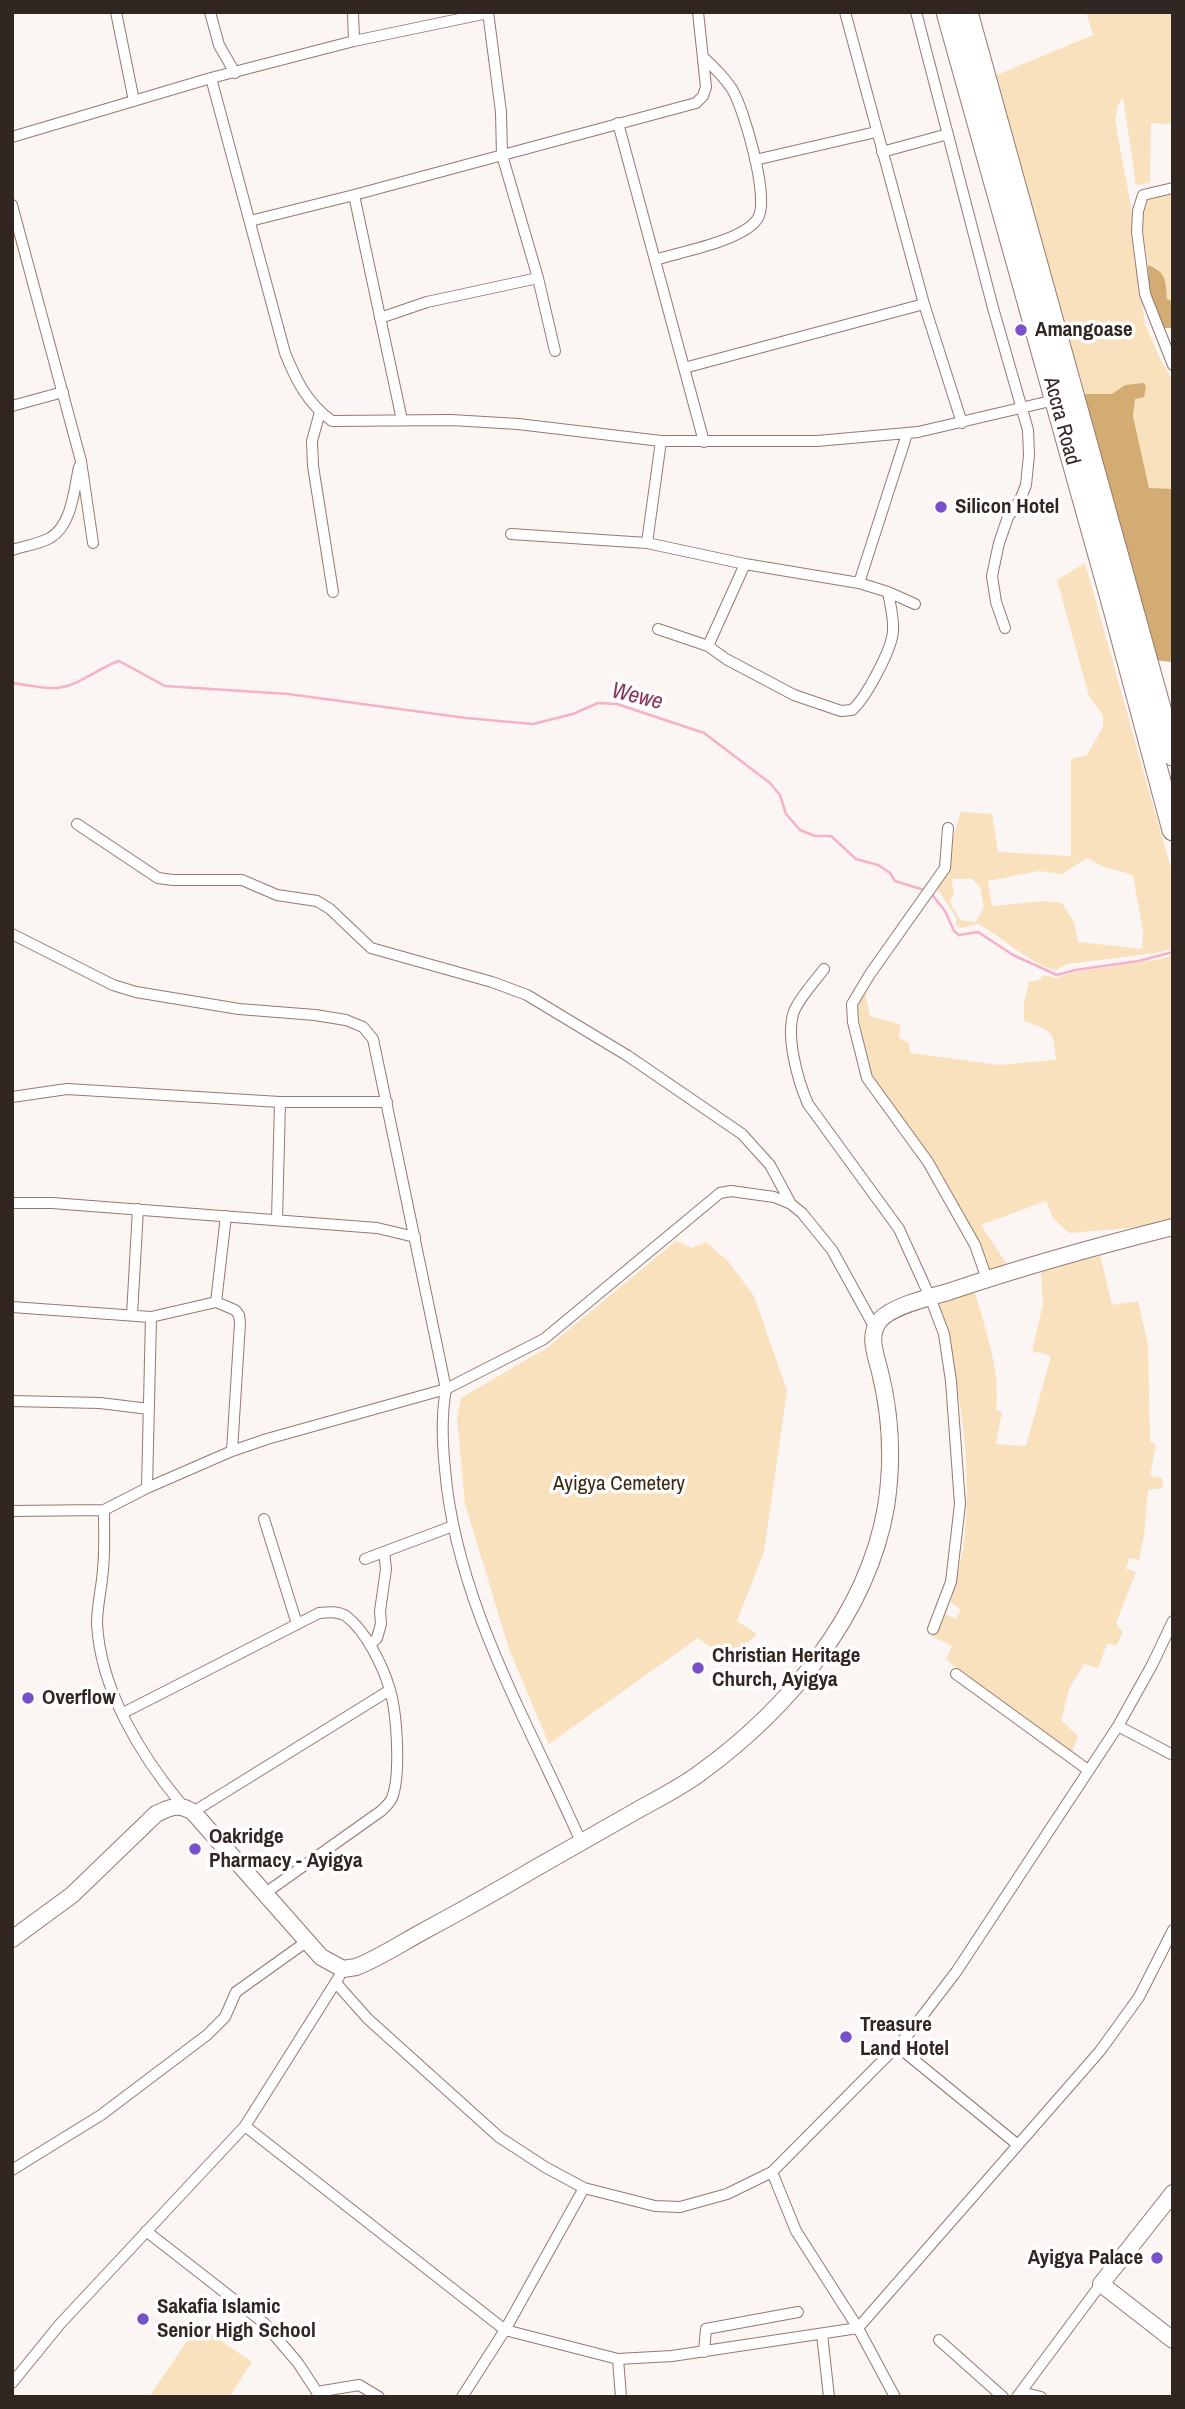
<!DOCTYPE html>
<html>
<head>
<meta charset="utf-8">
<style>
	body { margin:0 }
	#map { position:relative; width:1185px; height:2409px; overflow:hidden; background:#fbf5f3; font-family:"Archivo Narrow",sans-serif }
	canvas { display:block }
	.frame { position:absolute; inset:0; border:14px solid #322623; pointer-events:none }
</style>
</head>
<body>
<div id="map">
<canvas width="1185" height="2409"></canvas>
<div class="frame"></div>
</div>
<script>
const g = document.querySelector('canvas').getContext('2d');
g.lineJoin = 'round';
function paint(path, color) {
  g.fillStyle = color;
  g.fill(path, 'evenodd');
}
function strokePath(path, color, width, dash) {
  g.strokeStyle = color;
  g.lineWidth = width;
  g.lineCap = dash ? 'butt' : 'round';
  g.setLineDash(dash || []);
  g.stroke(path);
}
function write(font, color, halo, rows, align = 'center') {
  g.font = font + ' "Archivo Narrow",sans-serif';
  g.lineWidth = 7;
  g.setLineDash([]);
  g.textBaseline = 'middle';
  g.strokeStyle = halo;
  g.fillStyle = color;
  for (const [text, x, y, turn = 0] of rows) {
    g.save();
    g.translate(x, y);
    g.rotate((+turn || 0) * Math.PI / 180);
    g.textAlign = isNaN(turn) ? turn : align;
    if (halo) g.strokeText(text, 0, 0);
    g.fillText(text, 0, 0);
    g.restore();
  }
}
const green = new Path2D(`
	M1086 12H1173V124L1151 123 1150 183 1136 185 1123 97 1118 105 1115 120 1131 207 1134 247 1145 324 1161 361 1173 380V489H1149L1133 416 1135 399 1125 385 1112 394H1082L992 77 1093 35Z
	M1173 194V302L1167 299 1158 268 1148 265 1141 220 1146 198Z
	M1085 563 1173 876V949L1155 953 1068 964 1056 970C1025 962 1005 938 978 924L961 928 955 925 957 919 937 888 961 812 992 814 998 852 1071 856V759L1087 755 1103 727V715L1089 696 1057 580ZM1087 858 1102 866 1133 875 1143 931 1142 949 1078 942 1074 922 1062 903 1044 901 992 906 988 881 1039 871 1062 874ZM951 879H972L980 887 984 907 976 922 960 920 950 902 954 892Z
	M1173 955V1220L1142 1227 1069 1233 1053 1218 1046 1201 981 1225 1007 1264 990 1271 873 1080 856 1005 865 992 870 1016 900 1024 899 1038 909 1043 910 1053 999 1065 1056 1060C1054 1028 1050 1031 1024 1021V1002L1029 982 1039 980 1043 975 1056 978 1076 972 1161 959Z
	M676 1241 692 1248 706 1242 728 1261 754 1296 787 1391 764 1552 737 1621 757 1634 729 1660 698 1638 549 1744 509 1649 465 1504 457 1418 461 1398 548 1347Z
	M1100 1255 1112 1305 1138 1301 1148 1345 1150 1442 1156 1444 1150 1476 1162 1478 1163 1488 1148 1490 1144 1536 1139 1560 1129 1558 1126 1569 1136 1572 1116 1623 1123 1632 1117 1645 1107 1644 1098 1668 1084 1664 1070 1687 1061 1720 1078 1736 1071 1754 975 1685 946 1659 952 1646 931 1636 944 1614 956 1619 961 1610 951 1602C956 1579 963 1556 965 1533 972 1454 959 1381 938 1305L974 1290C985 1329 1001 1369 996 1410L1002 1412 996 1444 1026 1446 1051 1356 1032 1351 1043 1304 1041 1270Z
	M198 2325 252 2362 229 2397H149Z`);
const forest = new Path2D(`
	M1148 265C1166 271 1166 282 1167 299L1173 302 1171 328H1161L1149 290Z
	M1144 383 1146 387 1144 397 1135 399 1133 416 1149 488 1173 489V662L1152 660 1082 394H1112L1125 385Z`);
const stream = new Path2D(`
	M12 683C27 685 43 689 57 688 79 686 98 668 119 661L165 686 288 694 466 718 533 724 573 714 598 703 617 704 704 733 770 783 780 795 786 814 800 830 815 836H831L856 859 878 865 890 873 895 881 924 890
	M930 892 945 911 954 931 959 935 978 932 1013 955 1057 975 1075 970 1139 961 1173 952`);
const street = new Path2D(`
	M116 12 134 101
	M210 12 219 45 235 73
	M353 12 354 41
	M488 12 501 112 502 155 538 278 555 351
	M845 12 924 304 962 423
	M916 12 993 308 1028 430 1029 455 1026 485 1020 500 1008 517 999 543 992 576 996 602 1005 628
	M211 78 285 353C296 380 307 403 332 421L451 420 518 424 661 441H817L918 432 1059 399
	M618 123 704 442
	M12 137 211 78 354 41 488 13
	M882 152 948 134
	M755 160 876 132
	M1173 188 1143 195 1138 211 1137 232 1145 294 1173 365
	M354 195 402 420
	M12 205 81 461 93 543
	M250 221 354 195 696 103 703 96 706 87 698 12
	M655 260C680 252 744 241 758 218 770 198 744 109 732 89 724 77 714 67 703 57
	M380 318 427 302 538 278
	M684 368 924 304
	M12 406 63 392
	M320 412 312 441 313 466 333 592
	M511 534 647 543 745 564 859 583 888 592 915 604
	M647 543 661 441
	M12 550C24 546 39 544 50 538 72 525 74 490 79 467
	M859 583 907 434
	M658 629 708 646 726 659 794 695 841 711 852 710C866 698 892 649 893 631 894 618 890 604 888 592
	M708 646 745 564
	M77 824 158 878 173 880H242L277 895 317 901 330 909 371 948 492 982 527 995 628 1056 742 1134 770 1165 791 1204
	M948 828 945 868 870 974 852 1004 853 1022 867 1078 928 1162 975 1245 987 1279
	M12 934 113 985 136 992 239 1009 315 1015 346 1020 363 1027 373 1039 446 1389C441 1416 442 1441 445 1469 456 1602 528 1721 581 1842
	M824 969C815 981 802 995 795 1009 784 1033 798 1081 808 1104L899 1229 930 1297 944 1334 951 1381 960 1504 951 1582 933 1629
	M12 1097 67 1089 280 1102H387
	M12 1203H52L377 1228 415 1237
	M277 1220 280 1102
	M216 1302 226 1216
	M12 1307 151 1317 216 1302 235 1310 239 1315 240 1323 232 1451
	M132 1315 138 1209
	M12 1401 100 1403 149 1409
	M147 1488 151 1317
	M104 1510C104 1530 105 1550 103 1569 102 1587 97 1605 97 1623 100 1689 141 1756 182 1805
	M12 1511 104 1510 147 1488 232 1451 267 1439 446 1389 544 1339 720 1193 731 1191 774 1197 791 1204 802 1213 832 1250 875 1328
	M264 1519 297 1624
	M365 1559 453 1526
	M370 1645 377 1638 381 1624 380 1611 386 1569 384 1552
	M956 1674 1088 1770
	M123 1713 319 1613C328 1612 338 1611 346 1616 366 1631 383 1666 390 1690 397 1714 401 1775 392 1798 390 1803 385 1807 381 1811L264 1894
	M1118 1726 1173 1755
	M193 1812 390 1690
	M336 1983 368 2019 499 2137 545 2167 584 2188 655 2206 680 2207 727 2194 772 2172 907 2036 956 1972 1118 1726 1152 1665 1173 1621
	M897 2046 1018 2145
	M245 2126 505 2330 618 2359 672 2356 858 2328 1100 2051 1139 1997 1173 1930
	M12 2170 101 2115 207 2035 225 2017 236 1992 306 1942
	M772 2172 796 2231 858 2328 895 2397
	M146 2231 264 2323 298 2363 317 2392 318 2397
	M822 2334 829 2397
	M939 2340 1003 2397
	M704 2352 706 2329 798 2312
	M618 2359 621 2397
	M12 2383 60 2324 245 2126 339 1977
	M317 2392 359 2385 379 2397
	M1021 2392 1041 2397
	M462 2397 505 2330 584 2188
	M1017 2397 1101 2284`);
const secondary = new Path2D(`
	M12 1939 72 1895 156 1814C171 1807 178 1803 193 1812L321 1957 343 1969 356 1967C379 1958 400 1944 422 1932 459 1912 497 1891 534 1869 568 1850 602 1830 636 1811 657 1799 680 1788 700 1773 787 1710 867 1616 886 1507 893 1462 891 1416 880 1372 876 1355 867 1335 880 1320 892 1306 930 1297 948 1292 1022 1267 1097 1246 1173 1227
	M1173 2193 1101 2284 1173 2340`);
const highway = new Path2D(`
	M947 12 1114 609 1173 830
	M967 12 1173 755`);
const markers = [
	[1021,330,7,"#7851ca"],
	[941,507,7,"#7851ca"],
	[698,1668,7,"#7851ca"],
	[28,1698,7,"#7851ca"],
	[195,1849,7,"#7851ca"],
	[846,2037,7,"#7851ca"],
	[1157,2258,7,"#7851ca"],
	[143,2319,7,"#7851ca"]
];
const poiNames = [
	["Amangoase",1035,330],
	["Silicon Hotel",955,507],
	["Christian Heritage",712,1656],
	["Church, Ayigya",712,1680],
	["Overflow",42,1698],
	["Oakridge",209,1837],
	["Pharmacy - Ayigya",209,1861],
	["Treasure",860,2025],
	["Land Hotel",860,2049],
	["Ayigya Palace",1143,2258,"right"],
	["Sakafia Islamic",157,2307],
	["Senior High School",157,2331]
];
const streetNames = [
	["Accra Road",1061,421,75]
];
const parkNames = [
	["Ayigya Cemetery",619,1484]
];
const waterNames = [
	["Wewe",637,697,14]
];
paint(green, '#fae1bd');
paint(forest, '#d2ac73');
strokePath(stream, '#f6b0ca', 2.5);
strokePath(street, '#957971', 12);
strokePath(secondary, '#957971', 18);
strokePath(highway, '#957971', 23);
strokePath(street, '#fff', 10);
strokePath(secondary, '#fff', 16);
strokePath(highway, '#fff', 21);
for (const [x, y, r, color] of markers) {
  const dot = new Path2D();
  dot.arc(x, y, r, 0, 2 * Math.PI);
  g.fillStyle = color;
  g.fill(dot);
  strokePath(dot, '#fff', 2.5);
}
write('bold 21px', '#322623', '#fff', poiNames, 'left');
write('21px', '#322623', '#fff', streetNames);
write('21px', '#39290f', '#fff', parkNames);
write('italic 23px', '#88375a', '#fff', waterNames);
</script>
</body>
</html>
